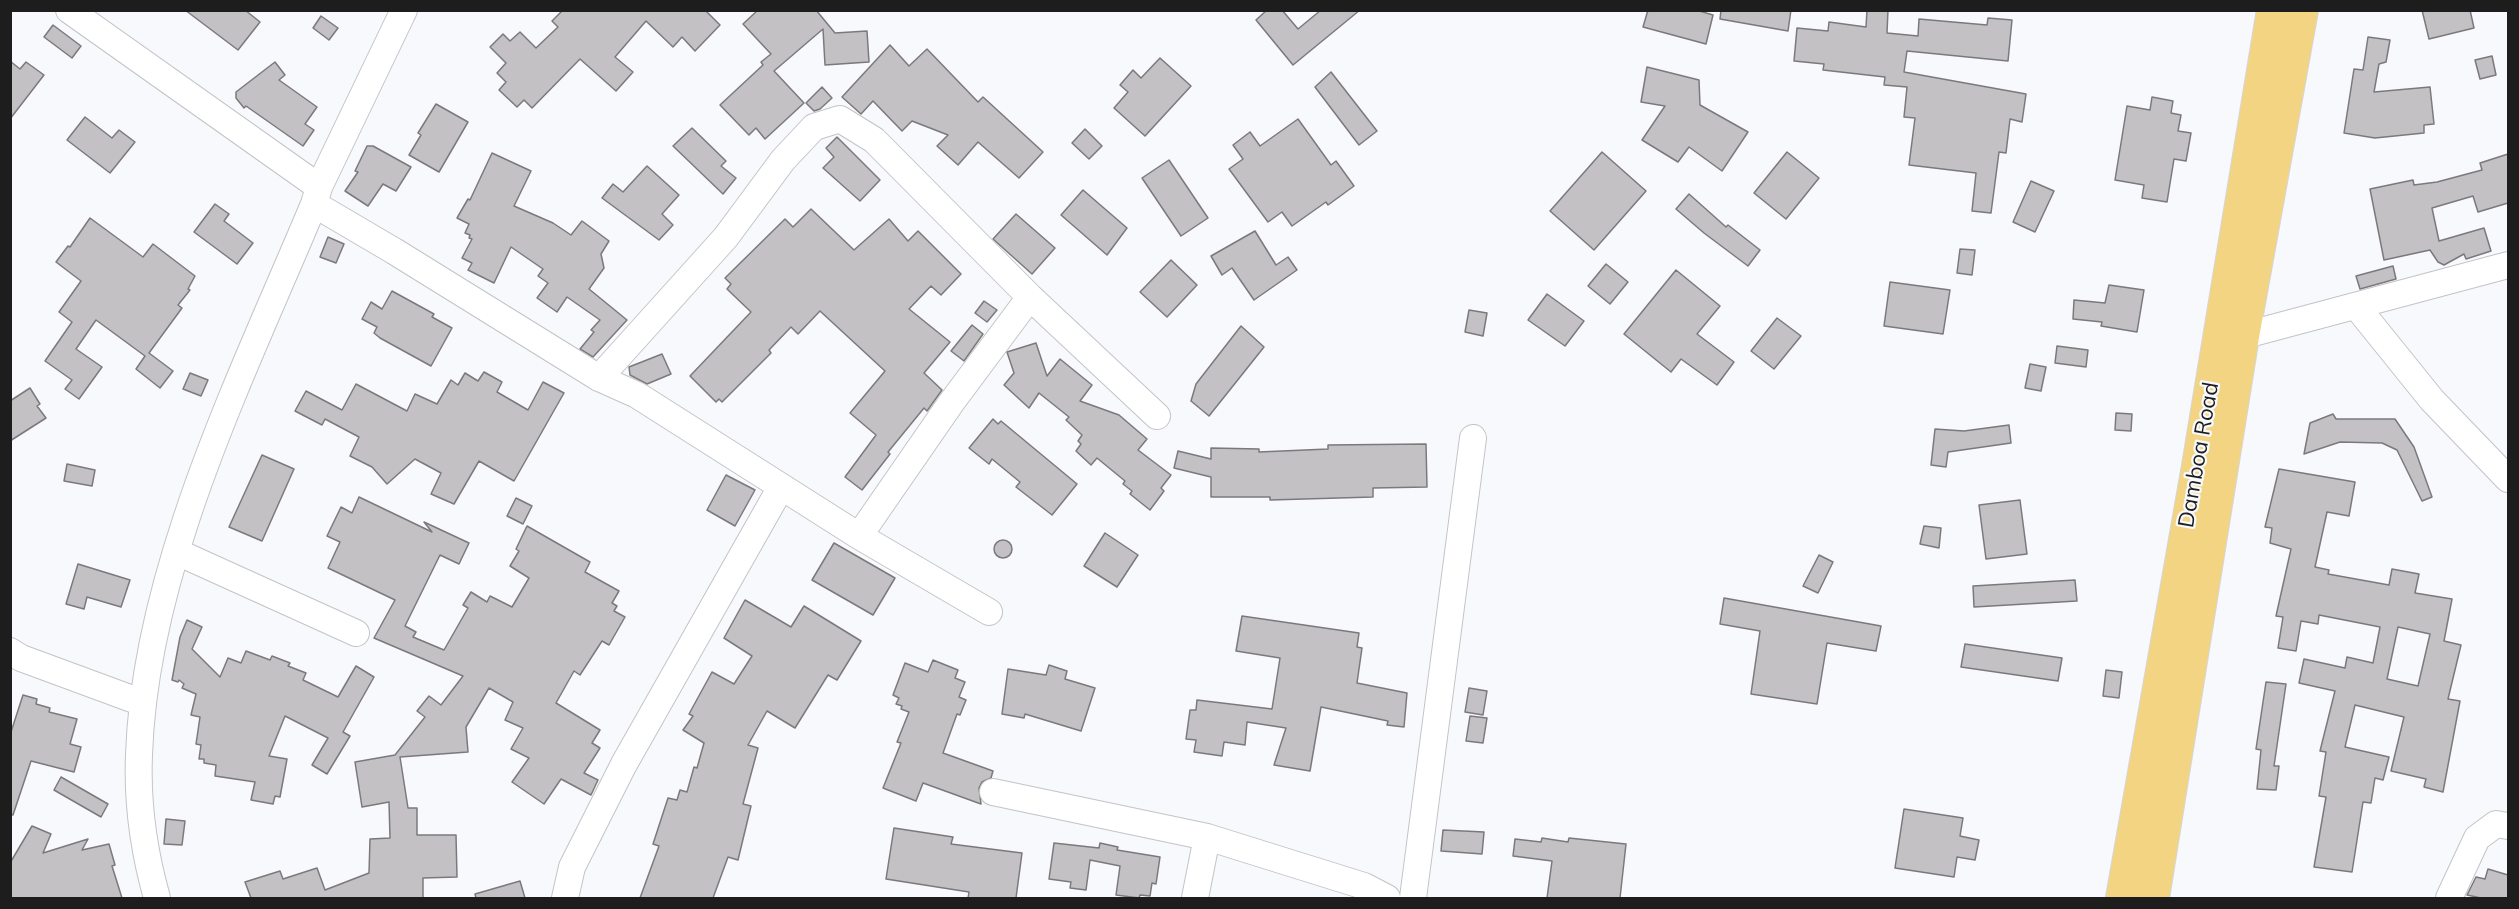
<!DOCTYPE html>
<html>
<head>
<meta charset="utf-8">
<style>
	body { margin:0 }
	#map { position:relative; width:2519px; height:909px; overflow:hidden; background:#f7f9fc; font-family:Mulish,sans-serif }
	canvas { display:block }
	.frame { position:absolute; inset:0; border:12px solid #1d1d1e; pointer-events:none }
</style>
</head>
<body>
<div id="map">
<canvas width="2519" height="909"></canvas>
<div class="frame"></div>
</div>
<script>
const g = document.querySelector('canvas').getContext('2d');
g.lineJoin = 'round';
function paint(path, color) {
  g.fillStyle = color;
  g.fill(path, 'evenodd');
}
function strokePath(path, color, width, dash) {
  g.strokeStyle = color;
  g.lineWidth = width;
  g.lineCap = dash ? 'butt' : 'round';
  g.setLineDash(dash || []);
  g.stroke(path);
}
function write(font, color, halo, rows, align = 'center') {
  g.font = font + ' Mulish,sans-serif';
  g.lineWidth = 4.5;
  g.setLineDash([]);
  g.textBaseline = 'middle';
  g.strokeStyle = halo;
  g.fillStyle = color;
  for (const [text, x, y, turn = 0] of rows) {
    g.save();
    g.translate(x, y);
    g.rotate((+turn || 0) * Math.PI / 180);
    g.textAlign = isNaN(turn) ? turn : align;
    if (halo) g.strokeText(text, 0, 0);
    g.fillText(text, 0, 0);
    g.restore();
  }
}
const building = new Path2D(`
	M185 10H245L260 22 238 50Z
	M563 10H705L720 25 695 51 682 37 673 47 646 21 615 57 633 72 616 91 580 59 532 108 524 100 517 107 499 90 506 82 497 73 506 63 490 47 503 34 510 41 520 32 536 48 558 27 552 21Z
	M758 10H816L835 33 867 31 869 62 825 65 823 29 774 71 804 103 765 139 756 128 749 135 720 105 763 65 761 62 771 54 743 24Z
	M1267 10H1282L1298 29 1321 10H1360L1293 65 1256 20Z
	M1648 10H1696L1713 15 1706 44 1643 27Z
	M1721 10H1791L1788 31 1720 19Z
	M1867 10H1888L1887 33 1918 36 1919 19 1987 25 1988 18 2012 20 2008 61 1907 51 1904 72 2026 94 2022 122 2010 119 2006 153 1999 152 1991 213 1972 211 1976 173 1909 165 1915 118 1904 117 1907 87 1884 85 1885 77 1823 70 1824 64 1794 61 1797 28 1828 31 1829 22 1866 27Z
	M2422 10H2470L2474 28 2429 39Z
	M321 16 338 28 329 40 313 28Z
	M53 25 81 46 72 58 44 37Z
	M2368 37 2390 40 2386 62 2379 64 2374 92 2430 87 2434 124 2424 125V133L2375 138 2344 133 2354 69 2363 70Z
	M890 45 909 66 927 49 978 102 983 97 1043 152 1019 178 978 142 958 165 937 146 948 135 912 121 902 131 873 101 861 114 842 97Z
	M2492 56 2496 75 2480 79 2475 60Z
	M1160 58 1191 86 1145 136 1114 108 1128 92 1120 85 1133 70 1141 78Z
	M10 61 20 69 26 62 44 75 10 119Z
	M275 62 285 75 279 80 317 107 305 124 314 130 303 146 246 106 244 108 236 98V92Z
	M1647 67 1699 80 1700 105 1748 132 1722 171 1689 147 1678 162 1642 140 1665 106 1641 102Z
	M1331 72 1377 131 1359 145 1315 87Z
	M822 87 832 98 820 109 814 111 806 103Z
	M2152 97 2173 101 2171 113 2181 115 2178 131 2191 133 2186 161 2174 159 2167 202 2142 198 2144 185 2115 180 2127 106 2150 110Z
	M436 104 468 122 439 172 409 155 421 135 418 133Z
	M85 117 112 138 119 130 135 142 110 173 67 140Z
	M1298 119 1331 165 1336 161 1354 186 1328 205 1326 202 1292 226 1282 212 1268 222 1229 169 1243 159 1233 145 1250 132 1260 146Z
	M692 128 726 161 721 166 736 178 723 194 673 146Z
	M1085 129 1102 146 1089 159 1072 143Z
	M837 137 880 180 860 201 823 168 834 157 826 148Z
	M367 146H373L411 167 396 191 383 184 368 206 345 191 358 172 355 171Z
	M1602 152 1646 191 1594 250 1550 211Z
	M1787 152 1819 178 1786 219 1754 193Z
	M492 153 531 171 514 206 553 223 571 235 582 221 609 241 601 254 604 268 589 289 627 320 593 357 580 349 594 332 591 330 600 320 567 297 557 312 537 298 548 283 538 276 543 269 511 247 494 283 468 270 472 263 462 258 472 239 469 238 470 235 465 233 469 224 457 218 468 199 470 200Z
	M2508 154V203L2478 212 2473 196 2432 208 2439 241 2484 228 2491 251 2466 259 2464 254 2444 265 2438 262 2430 250 2384 260 2370 189 2413 180 2414 185 2437 182 2482 170 2480 163Z
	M1169 160 1208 218 1181 236 1142 178Z
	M647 166 679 195 662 214 673 225 659 240 602 198 613 184 623 192Z
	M2031 181 2054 191 2035 232 2013 222Z
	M1083 190 1127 228 1107 255 1061 215Z
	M1689 194 1726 227 1728 225 1760 250 1748 266 1704 233 1676 209Z
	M215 204 229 214 224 221 253 243 237 264 194 232Z
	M811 209 854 250 889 219 908 241 918 231 961 274 941 295 931 286 909 309 950 342 924 373 942 390 927 411 924 408 888 452 890 454 862 490 845 477 876 435 850 413 885 371 820 311 798 334 791 327 769 350 771 353 722 402 719 399 716 402 690 376 751 312 727 289 731 284 725 278 785 219 793 227Z
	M1016 214 1055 248 1032 274 993 239Z
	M90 218 143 257 153 244 195 276 188 289 190 290 178 305 182 308 149 353 173 371 160 388 136 369 145 356 96 320 76 349 102 367 79 399 65 389 72 380 45 361 72 322 59 312 81 281 56 262 68 246 70 247Z
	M1255 231 1276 265 1288 257 1297 270 1254 300 1232 268 1222 275 1211 256Z
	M328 237 344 244 336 263 320 257Z
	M1960 249 1975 250 1972 275 1957 273Z
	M1171 260 1197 285 1167 317 1140 292Z
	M1606 264 1628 282 1610 304 1588 286Z
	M2393 266 2396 279 2360 289 2356 276Z
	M1676 270 1720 306 1697 334 1734 362 1717 385 1681 359 1671 372 1624 334Z
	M1890 282 1950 290 1943 334 1884 326Z
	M2109 285 2144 290 2137 332 2101 326 2102 322 2073 319 2074 300 2105 303Z
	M392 291 434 314 432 317 452 328 431 366 380 338 374 333 377 327 362 319 371 302 382 309Z
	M1547 294 1584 321 1565 346 1528 320Z
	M984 301 997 310 987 322 975 313Z
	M1469 310 1487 313 1483 336 1465 332Z
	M1777 318 1801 336 1774 369 1751 351Z
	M972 325 983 334 964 361 951 351Z
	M1241 326 1264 347 1209 416 1191 401 1196 384Z
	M1036 343 1047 376 1060 359 1092 385 1080 401 1119 415 1147 439 1138 450 1171 475 1161 488 1164 491 1150 510 1130 494 1132 491 1123 484 1125 481 1097 458 1091 465 1076 451 1081 444 1078 441 1082 435 1066 420 1069 417 1039 393 1029 408 1004 385 1014 373 1007 352Z
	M2057 346 2088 350 2086 367 2055 363Z
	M662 354 671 374 647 384 630 375 629 367Z
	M2030 364 2046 367 2041 391 2025 388Z
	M484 372 502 382 497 392 528 410 543 382 564 393 514 481 479 461 454 504 431 494 441 473 415 459 387 484 372 467 350 456 359 437 325 419 322 425 295 411 306 391 342 410 356 384 407 411 415 394 437 404 451 380 458 385 465 373 478 381Z
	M190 373 208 380 201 396 183 389Z
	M30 388 40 404 37 406 46 418 10 441V401Z
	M2116 413 2132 414 2131 431 2115 430Z
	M2333 414 2336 419H2395L2414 447 2432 497 2422 501 2397 450 2382 443 2340 442 2304 454 2310 423Z
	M993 419 998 424 1001 421 1077 484 1052 515 1016 487 1020 482 992 459 989 464 969 448Z
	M2009 425 2011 443 1948 452 1946 467 1931 465 1935 429 1964 431Z
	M1426 444 1427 487 1373 488V497L1270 500V497H1211V477L1174 468 1178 451 1211 459V448L1259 449V452L1328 449V445Z
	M262 455 294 469 262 541 229 527Z
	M67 464 95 470 92 486 64 481Z
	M2279 469 2355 482 2349 516 2327 512 2315 567 2329 570 2328 574 2389 585 2392 569 2419 574 2415 593 2452 599 2444 641 2461 645 2448 699 2460 701 2443 792 2424 787 2426 779 2391 771 2404 717 2355 705 2345 747 2389 757 2383 780 2375 778 2371 803 2363 802 2352 872 2314 867 2326 797 2319 796 2326 752 2320 751 2335 691 2299 683 2304 659 2345 668 2347 657 2373 663 2380 627 2319 615 2318 624 2301 621 2296 651 2278 648 2283 617 2276 616 2291 549 2270 543 2272 528 2265 527ZM2398 627 2430 634 2418 686 2387 679Z
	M726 475 755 490 735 526 707 510Z
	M359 497 432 532 424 522 469 543 459 564 440 555 405 626 416 632 413 637 444 650 468 608 463 605 471 592 487 602 490 596 512 607 529 578 510 566 519 551 516 549 527 526 590 562 585 572 619 591 612 603 617 606 614 611 625 617 609 645 602 641 580 675 574 671 556 703 600 730 592 743 600 748 584 773 598 780 591 795 561 779 544 804 512 782 529 758 511 749 523 728 505 720 513 702 489 688 466 727 468 752 400 757 408 808H417V835H456L457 877 423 878V898H251L245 882 280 871 283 879 317 868 325 890 369 873 370 839 390 838 389 802 362 807 355 762 395 755 425 717 417 711 429 696 441 705 463 676 374 638 395 600 328 568 340 542 327 536 341 507 352 513Z
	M516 498 532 506 523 524 507 516Z
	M2020 500 2027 554 1986 559 1979 505Z
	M1924 526 1941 528 1939 548 1920 544Z
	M1105 533 1138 555 1117 587 1084 566Z
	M994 549a9 9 0 1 1 18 0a9 9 0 1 1-18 0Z
	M834 543 895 578 873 615 812 580Z
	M1819 555 1833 562 1818 593 1803 586Z
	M78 564 130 580 121 607 87 597 84 609 66 604Z
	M2075 580 2077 601 1974 607 1973 586Z
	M1724 598 1881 626 1876 651 1827 643 1817 704 1751 694 1760 631 1720 624Z
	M745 600 791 627 804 606 861 641 837 680 828 675 795 728 767 711 748 745 758 748 743 804 751 806 738 860 728 857 713 898H640L659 846 653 844 668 798 677 800 680 790 687 792 694 767 697 768 704 743 683 730 693 716 689 714 712 672 734 684 752 656 724 638Z
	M1242 616 1359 633 1357 647 1362 648 1357 683 1407 693 1404 727 1387 725 1388 721 1321 707 1310 771 1274 765 1286 728 1247 722 1245 745 1224 742 1222 756 1194 752 1196 740 1186 739 1190 710H1196L1197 700 1272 709 1280 658 1236 651Z
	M187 620 202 627 192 649 220 677 228 658 241 663 246 651 270 660 272 656 290 663 288 666 306 673 303 680 338 697 356 666 374 677 343 732 350 736 327 774 312 765 328 738 285 716 269 756 287 759 280 797 275 796 273 804 251 800 255 782 215 776 216 765 204 763V759H199L201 745 196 744 200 717 191 715 196 694 182 688 184 684 179 680 178 682 172 680 180 637Z
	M1965 644 2062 658 2058 681 1961 667Z
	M933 660 958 670 955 678 965 682 959 697 966 700 960 715 957 714 943 753 993 771 991 778 982 782 979 788 981 804 923 783 916 801 883 788 901 743 897 742 909 712 901 709 902 706 896 704 899 698 893 695 905 663 928 672Z
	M1049 665 1067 671 1065 679 1095 688 1081 731 1025 714 1024 718 1002 714 1008 669 1046 675Z
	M2106 670 2122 672 2119 698 2103 696Z
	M2266 682 2286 684 2274 766H2279L2276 790 2257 789 2261 750 2256 749Z
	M1469 688 1487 691 1483 715 1465 712Z
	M23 695 37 699 36 704 50 708 49 712 77 719 70 744 81 747 74 772 31 761 13 815 10 814V735Z
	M1470 716 1487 718 1483 743 1466 741Z
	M61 777 108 804 101 817 54 790Z
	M1904 809 1963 818 1960 836 1979 840 1975 860 1957 857 1954 877 1895 868Z
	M166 819 185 821 182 845 164 844Z
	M32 826 51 834 43 853 88 839 82 850 109 844 115 865 112 866 122 898H10V863Z
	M894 828 953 837 951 844 1022 853 1016 898H968L969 892 886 879Z
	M1443 830 1484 832 1482 854 1441 851Z
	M1542 838 1568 842 1569 838 1626 844 1620 898H1547L1552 861 1513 856 1515 839 1541 842Z
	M1054 843 1099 848 1100 843 1118 847 1117 850 1160 857 1156 884 1152 883 1150 896 1140 895 1139 898 1116 895 1120 866 1090 860 1086 890 1070 888 1071 882 1049 879Z
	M2488 869 2508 875V898H2481L2467 895 2476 877 2485 879Z
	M520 881 525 898H476L475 894Z`);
const minor = new Path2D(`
	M69 10 319 187
	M314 204 394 251 599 378 637 395 859 536 989 612
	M2357 307 2432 400 2508 479
	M2227 340 2508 265
	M599 378 726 237 783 160 814 127 840 119 874 140 1030 297 1157 416
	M859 536 951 403 1030 297
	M177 552 356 633
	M10 651 21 658 143 703
	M993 792 1207 837 1364 886 1387 898
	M157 898C144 852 137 803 139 755 145 569 243 374 314 204L319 187 404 10
	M565 898 572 867 624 764 781 487
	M1195 898 1207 837
	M1413 898 1473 438
	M2449 898 2477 838 2496 824 2508 826`);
const major = new Path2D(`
	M2122 898 2198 466 2273 10
	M2153 898 2243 336 2302 10`);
const streetNames = [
	["Damboa Road",2199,455,-80]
];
paint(building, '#c3c1c3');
strokePath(building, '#7c797c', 1.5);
strokePath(minor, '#c2c4c6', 28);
strokePath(major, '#d6d6d6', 34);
strokePath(minor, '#fff', 26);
strokePath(major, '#f2d482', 32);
write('22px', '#1d1d1e', '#f7f9fc', streetNames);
</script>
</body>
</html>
